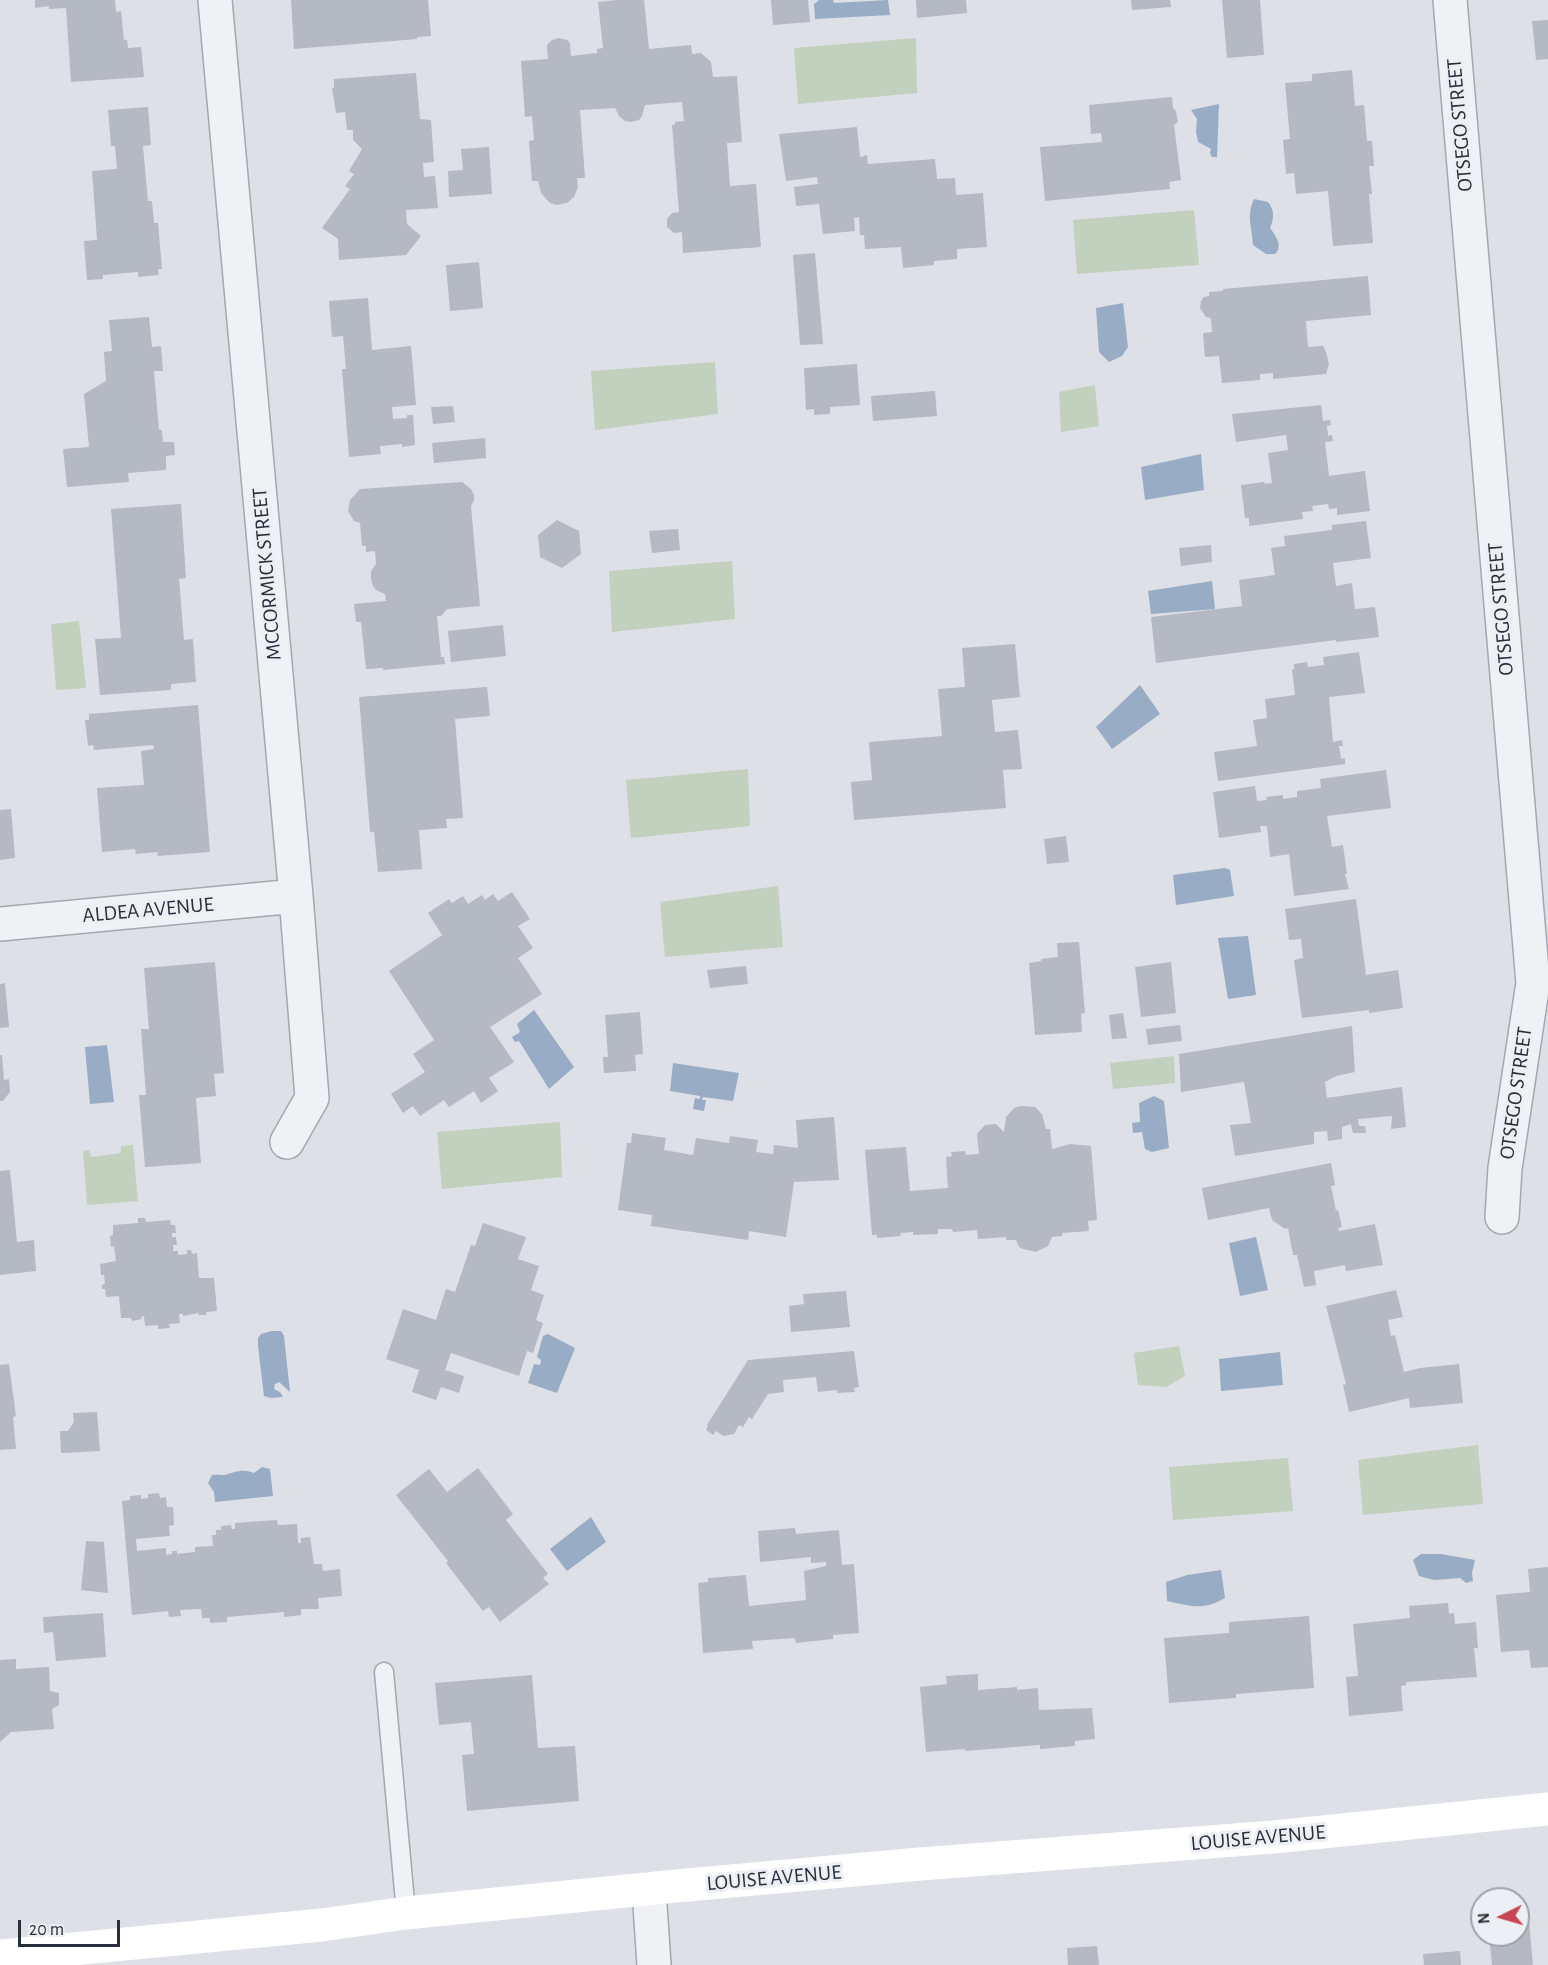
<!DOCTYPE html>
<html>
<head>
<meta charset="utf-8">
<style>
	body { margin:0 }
	#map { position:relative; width:1548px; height:1965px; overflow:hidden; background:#dde0e6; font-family:"Alegreya Sans",sans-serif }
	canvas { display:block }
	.north { position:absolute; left:1470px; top:1887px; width:60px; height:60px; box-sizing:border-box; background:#eceff4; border:2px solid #9da2aa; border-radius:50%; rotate:265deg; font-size:16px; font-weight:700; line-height:24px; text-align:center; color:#272e3c }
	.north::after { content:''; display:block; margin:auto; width:21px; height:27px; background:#c84553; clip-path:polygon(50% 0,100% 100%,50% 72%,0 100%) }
	.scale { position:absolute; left:18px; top:1920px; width:102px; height:27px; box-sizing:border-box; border:3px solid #272e3c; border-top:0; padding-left:8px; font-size:18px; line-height:21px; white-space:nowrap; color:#272e3c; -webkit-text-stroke:4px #eceff4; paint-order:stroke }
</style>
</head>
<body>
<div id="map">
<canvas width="1548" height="1965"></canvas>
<div class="north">N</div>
<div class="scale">20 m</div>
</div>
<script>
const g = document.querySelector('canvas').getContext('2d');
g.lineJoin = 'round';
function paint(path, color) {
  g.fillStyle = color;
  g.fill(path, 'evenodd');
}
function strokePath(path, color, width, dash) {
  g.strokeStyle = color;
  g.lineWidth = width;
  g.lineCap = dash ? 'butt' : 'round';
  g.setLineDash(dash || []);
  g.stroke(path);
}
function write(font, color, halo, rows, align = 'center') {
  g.font = font + ' "Alegreya Sans",sans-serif';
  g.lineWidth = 6;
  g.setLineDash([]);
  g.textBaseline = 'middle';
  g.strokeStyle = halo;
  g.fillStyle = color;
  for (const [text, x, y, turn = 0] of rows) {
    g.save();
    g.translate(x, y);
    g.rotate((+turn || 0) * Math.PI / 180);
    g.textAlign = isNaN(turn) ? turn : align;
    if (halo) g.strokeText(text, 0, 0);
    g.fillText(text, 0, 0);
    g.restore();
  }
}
const green = new Path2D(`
	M916 38 917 93 798 104 794 48Z
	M1194 210 1199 265 1077 274 1073 220Z
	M715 362 718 414 595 430 591 371Z
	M1095 385 1099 426 1061 432 1059 392Z
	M732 561 735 619 612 632 609 571Z
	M79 621 86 688 56 690 51 624Z
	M748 769 750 826 631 838 626 780Z
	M778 886 783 947 665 957 660 902Z
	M1174 1056 1175 1083 1113 1089 1110 1063Z
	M560 1122 562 1177 442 1189 437 1132Z
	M133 1145 138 1201 87 1205 83 1151 89 1150 91 1157 121 1153V1146Z
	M1179 1346 1185 1376 1166 1387 1138 1385 1134 1353Z
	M1478 1445 1483 1504 1363 1515 1358 1460Z
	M1288 1458 1293 1511 1173 1520 1169 1467Z`);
const water = new Path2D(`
	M819 0H833L834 3 888 0 890 15 815 19 814 4Z
	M1219 104 1217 157H1212L1210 153 1211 149 1198 142 1196 132 1197 119 1191 110Z
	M1254 199 1268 202C1275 211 1274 218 1270 228 1276 236 1283 246 1275 254H1266L1253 245C1252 226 1246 216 1254 199Z
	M1123 303 1128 347 1122 356 1109 362 1099 352 1096 308Z
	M1201 454 1204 490 1145 500 1141 467Z
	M1212 581 1215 609 1151 614 1148 591Z
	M1140 685 1160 714 1112 749 1096 727Z
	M1225 868 1230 870 1234 896 1176 905 1173 875Z
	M1248 936 1256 995 1228 999 1218 938Z
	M534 1010 574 1067 549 1089 519 1041 515 1042 512 1037 520 1032 517 1024Z
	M107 1045 114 1102 90 1104 85 1047Z
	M673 1063 739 1073 733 1101 703 1097 702 1100H706L704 1111 693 1109 695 1098 700 1099V1096L670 1091Z
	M1154 1096 1164 1101 1169 1148 1152 1152 1145 1149 1142 1132 1133 1133 1132 1123 1140 1122 1139 1103Z
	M1256 1237 1268 1290 1240 1296 1229 1243Z
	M272 1331H281L284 1336 290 1392 279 1382 275 1384 274 1389 280 1392 283 1397 271 1398 264 1396 258 1346V1338L261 1334Z
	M548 1334 575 1348 557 1393 528 1383 534 1364 540 1365 541 1360 537 1357 543 1336Z
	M1280 1352 1283 1385 1221 1391 1219 1359Z
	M262 1467 270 1469 273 1496 215 1502 214 1492 208 1483 212 1475C217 1474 223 1476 228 1474 237 1471 244 1469 254 1473Z
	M591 1517 606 1542 567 1571 550 1549Z
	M1421 1554H1441L1475 1560 1472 1573 1473 1581 1466 1583 1460 1578 1434 1580 1419 1576 1413 1560Z
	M1221 1570 1225 1598C1203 1611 1190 1606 1167 1601L1166 1582 1187 1575Z`);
const building = new Path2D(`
	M35 0H115L116 12 121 11 124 40H127L128 48 141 47 144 77 71 82 66 8 49 9V6L35 8Z
	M291 0H428L431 36 417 37V39L294 49Z
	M617 0H644L649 49 691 45 692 54 701 53 711 62 713 77 737 76 742 142 727 143 730 186 756 184 761 247 683 253 682 232 674 233 667 227V219L672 213 679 212 672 125H675V122L684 121 682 102 645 105 642 116 639 120 631 122 625 121 619 116 615 108 580 110 585 178H577L578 187 574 197 567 203 557 205 550 203 541 193 538 181H532L529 141 534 140 532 116 525 117 521 61 548 59 547 45 552 40 559 38 567 40 570 43 571 56 597 53V49L603 48 598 2Z
	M771 0H808L810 22 773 25Z
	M916 0H966L967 13 917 18Z
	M1131 0H1170L1171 7 1132 10Z
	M1222 0H1260L1264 55 1227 58Z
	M1548 20V59L1536 60 1532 21Z
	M1352 70 1355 106 1364 105 1367 141H1372L1374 166H1369L1372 194H1369L1373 243 1333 246 1328 191 1296 194 1294 173 1286 174 1283 140 1290 139 1285 83 1312 81V74Z
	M416 73 420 119 431 120 434 162 423 163 424 177 435 176 438 208 406 210 407 224 421 236 406 255 339 260 338 239 322 228 350 189 345 186 354 174 349 171 362 149 353 140V130H347L345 112 336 113 332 88H334V79Z
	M1172 97 1173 108 1176 111 1178 122 1174 125 1181 180 1169 182 1170 189 1045 201 1040 147 1102 142 1101 133 1091 134 1089 105Z
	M148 107 151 145 143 146 148 201H152L154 223H158L162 269H158L159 275 138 277V272L103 275V279L87 280 84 241 97 240 92 171 117 169 115 146H111L108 110Z
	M857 127 860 157 867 155 868 164 935 159 937 179 955 178 956 195 983 193 987 247 957 249V259L934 261V265L903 268 901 247 865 249 864 235H860L859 217 854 218 855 231 823 234 819 204 796 206 794 187 818 184 817 177 786 181 779 134Z
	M489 147 492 194 449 197 448 171 463 170 461 149Z
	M815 253 823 344 800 345 793 255Z
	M479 262 483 308 450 311 446 265Z
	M1368 276 1371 315 1306 321 1308 347 1323 346 1326 352 1329 364 1326 374 1273 379V373L1260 374V380L1222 383 1219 356 1205 357 1203 333 1212 332 1211 318 1206 317 1200 308 1201 301 1204 297 1209 296V292L1223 291V289Z
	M368 298 372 350 411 346 416 405 392 407 393 419 407 418V415H413L415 445 402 447V444L380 446 381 454 349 457 342 369H346L343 336 332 337 329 301Z
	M149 317 152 347 161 346 163 371H154L159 430H162L163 442H174L175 455 166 456V470L128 473 129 482 67 487 63 449 89 447 84 394 106 381 104 352 112 351 109 320Z
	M857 364 860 405 830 407V414L814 415V409L806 410 804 368Z
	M935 391 937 416 873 421 871 396Z
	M1321 405 1323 421 1330 420 1331 425 1327 426 1328 436 1332 435 1333 441 1325 442 1329 476 1365 471 1370 511 1337 515V508L1329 509 1328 504 1312 506 1313 511 1302 512 1303 519 1249 526V518H1245L1241 485 1264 482 1265 484 1272 483 1268 453 1288 450 1286 435 1236 442 1232 414Z
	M453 406 455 422 433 424 431 407Z
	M485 438 486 458 434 463 432 443Z
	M462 482 471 489 474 495V500L471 506 480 606 447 609 441 616H437L441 657H444L445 664 383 670V668L366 669 361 622H356L354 604 386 601 385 594 376 590 373 586 371 579V571L376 564 375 551 366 552V546H362L360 523 354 521 348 511 350 500 360 489Z
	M181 504 186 578 179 579 184 640 193 639 196 682 171 684V690L100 695 95 639 121 638 111 509Z
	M557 520 579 531 581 554 562 568 540 557 538 535Z
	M1366 521 1371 558 1333 563 1336 586 1352 583 1355 609 1375 607 1379 637 1336 642V640L1156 663 1151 617 1242 606 1239 580 1275 575 1271 548 1285 546 1284 536 1332 530V525Z
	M678 529 680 550 652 553 649 531Z
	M1211 545 1212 562 1181 566 1179 548Z
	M503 625 506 656 451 662 448 631Z
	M1015 644 1020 697 992 700 995 732 1018 730 1022 769 1003 770 1006 808 854 820 851 782 872 780 869 742 942 736 938 689 965 687 962 648Z
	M1359 652 1365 693 1329 697 1333 742 1342 740 1343 746H1339L1341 759 1345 758V764L1218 781 1214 752 1257 746 1253 720 1267 718 1265 699 1295 695 1292 669H1294V664L1307 662 1308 667 1324 665 1323 657Z
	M487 687 490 716 455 719 463 818 446 819 447 828 419 830 422 869 378 872 374 832H370L359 697Z
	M198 705 210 852 157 856 158 852 136 854 135 849 102 852 97 788 144 785 141 751 154 749 153 745 94 750 93 745 88 746 85 720H89V714Z
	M1386 770 1391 808 1327 816 1332 847 1343 845 1347 874H1345L1349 889 1294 896 1289 854 1270 857 1267 826H1260L1261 832 1219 838 1213 792 1255 786 1257 801 1267 800 1266 797 1283 795V799L1297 797V791L1321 788 1320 779Z
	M11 809 15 858 0 860V810Z
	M1066 836 1069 862 1047 864 1044 839Z
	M512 892 530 919 518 926 533 948 518 958 542 994 490 1027 514 1062 489 1078 498 1091 481 1103 474 1091 449 1107 444 1100 420 1116 413 1106 403 1113 391 1094 425 1072 413 1054 434 1040 389 971 442 935 428 913 449 899 452 903 463 896 468 904 482 895 485 900 493 894 498 901Z
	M1356 899 1366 975 1398 970 1403 1008 1369 1013V1010L1361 1011 1302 1018 1294 960 1303 958 1301 939 1289 940 1285 909Z
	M1079 942 1085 1013 1081 1014 1082 1032 1035 1035 1029 963 1041 961V959L1058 957 1057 943Z
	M215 962 224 1073 214 1074 216 1096 196 1098 201 1163 145 1167 139 1095H146L141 1029H149L144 968Z
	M1171 962 1176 1013 1141 1017 1135 967Z
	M746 966 748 984 710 988 707 970Z
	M5 983 9 1027 0 1028V984Z
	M640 1012 643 1054 635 1055 636 1071 604 1073 603 1057H608L605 1015Z
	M1123 1013 1127 1038 1112 1039 1109 1015Z
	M1180 1025 1182 1041 1148 1045 1146 1029Z
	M1352 1026 1355 1072 1336 1076 1325 1082 1327 1098 1402 1087 1406 1127 1391 1129 1392 1116 1358 1119 1359 1126H1365L1366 1133H1353L1351 1124 1342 1127V1139L1328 1141 1327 1131 1314 1132V1144L1235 1156 1230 1125 1251 1123 1244 1082 1181 1092 1179 1054Z
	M0 1055H2L4 1080 9 1079 10 1092 3 1101H0Z
	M1021 1106 1035 1107 1042 1114 1046 1129H1050L1052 1149 1070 1144 1091 1146 1097 1220 1088 1221 1089 1231 1062 1233V1236L1052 1237 1048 1246 1036 1252 1023 1249 1019 1247 1016 1240H1006V1237L978 1239 977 1230 953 1232 952 1229H938V1234L913 1235V1232L900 1233 901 1236 877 1238V1235H872L865 1150 906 1147 910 1191 948 1188 946 1157 952 1156 951 1152 965 1151 966 1155 979 1154 977 1134 985 1125 996 1124 1004 1132 1006 1117 1014 1108Z
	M834 1117 839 1180 794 1182 786 1237 749 1231 748 1240 651 1226 652 1215 618 1210 627 1143H631L632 1133 666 1138 664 1150 693 1155 696 1138 729 1143 730 1136 758 1140 756 1152 773 1154 774 1145 798 1148 796 1120Z
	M1331 1163 1335 1185 1331 1186 1336 1211 1338 1210 1342 1227 1338 1228 1339 1231 1375 1224 1383 1265 1346 1271 1345 1265 1314 1271 1316 1285 1304 1287 1297 1255H1293L1288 1228 1285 1229 1272 1220 1269 1208 1208 1220 1202 1188Z
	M10 1170 17 1242 34 1240 36 1271 0 1275V1171Z
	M138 1218H145L146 1222 170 1220 171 1225H175L176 1233H172V1237H176L177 1245H173V1251H178V1255L187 1254V1250H191L192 1254 197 1253 199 1278H214L217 1311 206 1312V1315H199L198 1313 183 1316V1314H179L180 1323 169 1324 170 1328 158 1329V1325L145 1326 144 1316 141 1317 142 1319 132 1321 131 1318H121L119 1296 106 1297 105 1289H102V1285L105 1284 104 1275H101L100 1264 116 1261 114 1246 111 1247 110 1236 113 1235V1225L138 1223Z
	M483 1223 526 1237 518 1259 539 1266 531 1290 544 1295 536 1320 543 1323 533 1353 527 1351 519 1376 451 1353 445 1370 464 1376 459 1393 441 1387 436 1400 412 1392 419 1370 386 1359 403 1309 436 1320 446 1289 455 1292 471 1245 475 1246Z
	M1396 1290 1403 1317 1388 1320 1391 1336 1395 1335 1404 1372 1420 1368 1459 1364 1463 1403 1410 1408 1409 1398 1349 1412 1343 1385 1346 1384 1326 1306Z
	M846 1291 850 1327 791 1332 789 1306 804 1304 803 1294Z
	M854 1351 859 1387 854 1388 855 1392 837 1393V1390L818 1392 816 1377 783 1380 784 1392 768 1394 752 1419 749 1417 743 1427 739 1425 734 1434 723 1436 716 1431 713 1435 706 1430 708 1426 707 1425 748 1360Z
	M9 1364 16 1416 13 1417 16 1449 0 1450V1365Z
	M97 1412 100 1451 61 1453 60 1431H68L74 1422 73 1413Z
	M478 1468 513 1514 506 1520 548 1574 543 1578 549 1584 500 1622 489 1607 483 1611 446 1563 448 1561 396 1495 429 1469 447 1492Z
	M159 1493 160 1498 166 1497 167 1507H173L174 1525 169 1526 170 1536 136 1539 137 1551 166 1548V1555L172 1554V1551H177V1554L195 1552V1547L213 1546 212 1535H216V1530H221V1526L231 1525 232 1529H235V1523L277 1520 278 1525 297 1524 298 1543H301V1538L310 1537 314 1564H322L323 1571 340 1569 342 1596 318 1598 319 1609H301V1615L284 1617V1612L227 1617V1622L210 1623V1618H202L201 1609 180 1610 181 1616 169 1617 168 1611 132 1615 122 1501 130 1500V1496L141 1495V1499L148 1498V1494Z
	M795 1528 796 1534 839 1530 842 1565 854 1564 859 1633 833 1635V1639L796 1643 795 1638 752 1641 753 1649 703 1653 698 1583 708 1582V1578L746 1575 749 1606 806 1600 804 1571 826 1566V1562L811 1563V1557L760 1562 758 1531Z
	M86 1541 104 1542 108 1593 81 1590Z
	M1548 1567V1667L1531 1668 1529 1650 1501 1652 1496 1595 1530 1592 1528 1569Z
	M1448 1603 1449 1614 1454 1613 1455 1624 1476 1622 1478 1648H1474L1477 1677 1406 1682V1685L1401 1686 1403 1711 1349 1716 1346 1677 1358 1676 1353 1624 1410 1618 1409 1606Z
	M103 1613 106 1657 56 1661 53 1632 44 1633 43 1617Z
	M1309 1616 1314 1688 1236 1694V1698L1169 1703 1164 1638 1229 1633V1622Z
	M16 1659V1669L49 1667 50 1691 59 1693V1705L52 1709 54 1729 11 1732 0 1742V1660Z
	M978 1674V1690L1017 1687V1690L1038 1688 1039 1710 1092 1708 1095 1739 1075 1741V1746L1040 1749V1745L965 1751V1749L926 1752 920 1687 947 1684 946 1676Z
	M532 1675 538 1748 575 1746 579 1801 467 1811 462 1755 474 1754 471 1722 439 1725 435 1683Z
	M1529 1921 1533 1965H1492L1489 1935H1518V1922Z
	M1097 1946 1099 1965H1068L1067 1948Z
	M1460 1951 1461 1965H1424L1423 1954Z`);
const lane = new Path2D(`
	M384 1672 406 1913`);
const street = new Path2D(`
	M215 0 296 896 312 1098 287 1142
	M1450 0 1533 983 1505 1168 1502 1217
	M0 924 296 896
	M649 1890 654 1965`);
const secondary = new Path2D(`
	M0 1956 322 1925 406 1913 676 1886 920 1864 1274 1837 1548 1809`);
const streetNames = [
	["OTSEGO STREET",1460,125,-95],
	["MCCORMICK STREET",267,574,-95],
	["OTSEGO STREET",1501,609,-95],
	["ALDEA AVENUE",148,910,-5],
	["OTSEGO STREET",1516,1093,-82],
	["LOUISE AVENUE",1258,1838,-5],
	["LOUISE AVENUE",774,1878,-5]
];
paint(green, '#c2d0be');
paint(water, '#99acc5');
paint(building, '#b4b9c3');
strokePath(lane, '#a3a7b0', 21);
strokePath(street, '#a3a7b0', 36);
strokePath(lane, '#eff1f5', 18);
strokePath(street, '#eff1f5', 33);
strokePath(secondary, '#fff', 33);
write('21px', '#272e3c', '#eceff4', streetNames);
</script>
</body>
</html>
